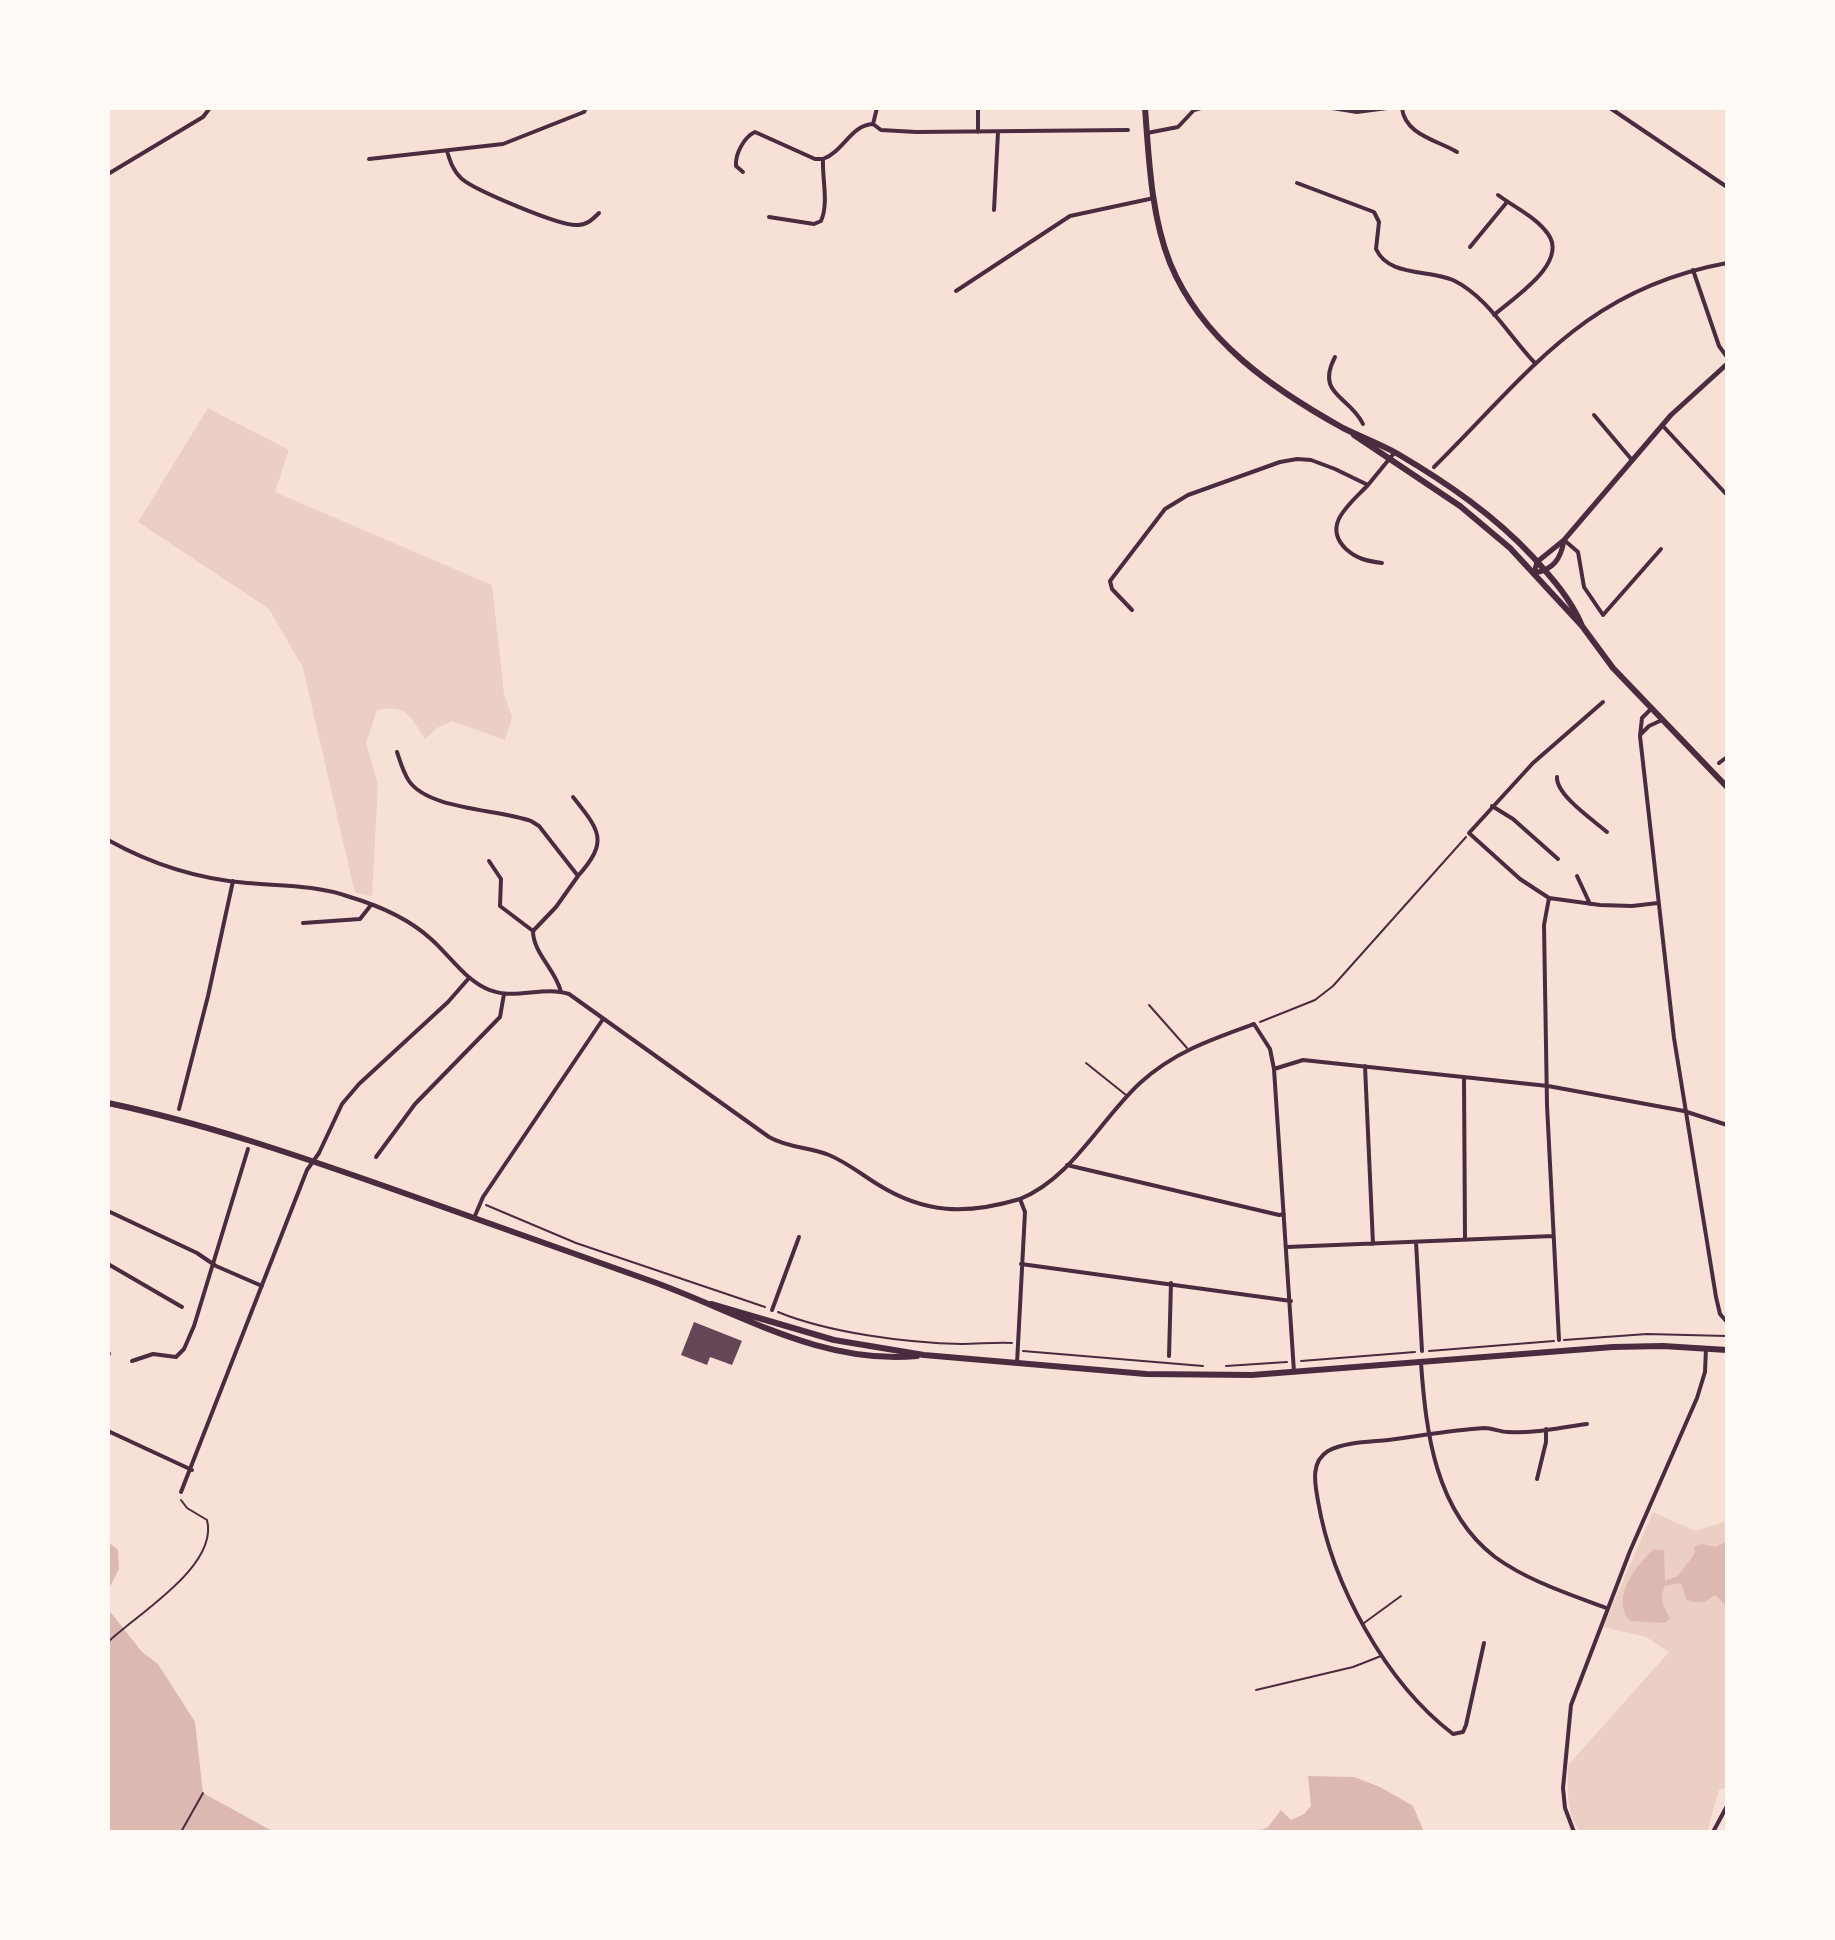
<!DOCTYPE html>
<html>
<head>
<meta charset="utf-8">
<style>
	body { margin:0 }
	#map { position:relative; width:1835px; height:1940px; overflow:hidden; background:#f7e1d7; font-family:"Alegreya Sans",sans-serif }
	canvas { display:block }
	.frame { position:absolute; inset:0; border:110px solid #fffaf5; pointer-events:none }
</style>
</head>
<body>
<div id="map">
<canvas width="1835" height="1940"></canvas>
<div class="frame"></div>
</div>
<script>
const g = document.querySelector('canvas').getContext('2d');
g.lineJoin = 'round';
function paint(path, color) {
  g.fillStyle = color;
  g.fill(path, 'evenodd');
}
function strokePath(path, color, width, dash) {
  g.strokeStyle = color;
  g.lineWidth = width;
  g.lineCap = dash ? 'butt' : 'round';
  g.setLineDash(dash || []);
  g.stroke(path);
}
const green = new Path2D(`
	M208 408 289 450 275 492 492 585 504 694 512 717 505 740 452 721 437 728 425 739C410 716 407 704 377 710L366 743 378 784 372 896 356 893 354 889 303 668 269 609 138 522Z
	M1653 1512 1695 1531 1727 1521V1787L1719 1790 1707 1832H1581C1565 1814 1568 1787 1568 1765L1669 1652 1646 1637 1603 1627Z`);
const water = new Path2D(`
	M1727 1541V1606L1715 1595C1704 1603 1698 1605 1686 1599L1681 1583 1665 1586C1659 1599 1663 1606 1670 1618L1665 1623 1630 1621C1610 1599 1636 1565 1654 1549L1664 1550 1665 1581 1678 1576 1695 1553 1694 1547 1702 1544 1716 1547Z
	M108 1542 118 1550 119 1569 108 1590Z
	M108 1609 142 1652 158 1664 195 1722 203 1793 274 1832H108Z
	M1308 1776 1354 1777 1380 1787 1413 1806 1424 1832H1258L1269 1826 1281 1810 1291 1820 1304 1814 1311 1806Z`);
const building = new Path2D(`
	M694 1322 742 1341 732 1365 710 1357 707 1365 681 1355Z`);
const path = new Path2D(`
	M1260 1022 1315 1000 1333 986 1466 837
	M486 1205 576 1243 765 1307
	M778 1312C829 1333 908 1343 962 1344 979 1344 996 1342 1012 1343
	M1564 1340 1647 1334 1727 1336
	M1023 1351 1203 1366
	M1429 1351 1554 1341
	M1301 1361 1415 1352
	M1226 1366 1287 1362
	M108 1642C137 1614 219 1566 207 1520L187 1508 181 1500
	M181 1832 203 1793`);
const service = new Path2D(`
	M1149 1005 1187 1048
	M1086 1063 1126 1095
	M1364 1623 1401 1596
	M1256 1690 1353 1667 1381 1656`);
const minor = new Path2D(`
	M978 108V132
	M1332 108 1357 112 1387 108
	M1402 108C1405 135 1437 140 1457 152
	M1610 108 1727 187
	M873 124 881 130 916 132 1128 130
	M1147 133 1178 127 1194 110 1201 108
	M447 151C450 161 453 171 462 179 475 190 561 227 578 225 587 225 593 219 599 213
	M369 159 503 144 584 112 586 108
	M743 172 736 166C735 154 744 137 755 132L815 159H823
	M108 174 203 117 210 108
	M1297 183 1374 212 1379 222 1376 249C1389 277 1427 269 1453 280 1488 297 1509 336 1535 363
	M994 210 998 132
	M769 217 814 224 821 221C829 203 822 179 823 159 844 151 851 125 873 124L877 108
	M1470 247 1507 202
	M1693 270 1719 346 1727 357
	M956 291 1070 216 1154 198
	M1494 315C1513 298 1569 263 1548 234 1536 217 1514 207 1498 195
	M1335 357C1315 395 1350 396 1363 424
	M1594 415 1632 460
	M1662 425 1727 495
	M1434 467C1530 372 1585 289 1727 263
	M1368 485C1350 504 1321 525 1346 549 1357 559 1367 561 1382 563
	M1564 540 1578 552 1584 587 1603 615 1661 549
	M1132 610 1112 589 1110 581 1165 509 1188 495 1280 462 1297 459 1311 460 1335 469 1368 485 1395 452
	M1603 702 1533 763 1469 833 1520 879 1549 898 1600 905 1632 906 1658 903
	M1651 709 1642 718 1640 736 1674 1038 1716 1297 1720 1314 1727 1322
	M1641 734 1649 726 1662 720
	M397 752C400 761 403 772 409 781 429 810 499 809 531 821L539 826 578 876 556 907 533 931C533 953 556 970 561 992
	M1719 763 1727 757
	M1557 777C1556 795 1593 820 1607 832
	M573 797C600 831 609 841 578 876
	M1492 806 1513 819 1558 859
	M108 840C151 864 198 879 247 883 282 886 317 885 350 897 380 906 408 918 431 939 449 955 463 977 485 988 512 1002 542 985 569 994L769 1137C788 1148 809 1147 829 1155 846 1162 861 1174 877 1184 925 1214 966 1215 1020 1199
	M489 861 501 879 500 906 533 931
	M1577 876 1590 904
	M1549 898 1544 925 1547 1105 1559 1340
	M303 923 360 919 371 905
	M1365 1066 1373 1244
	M1274 1069 1303 1060 1548 1086 1684 1111 1727 1125
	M1464 1078 1465 1239
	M179 1109 208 996 233 881
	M376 1157 415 1104 500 1017 504 994
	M1067 1165 1279 1215 1284 1214
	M108 1211 197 1253 216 1266 262 1286
	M474 1218 483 1197 603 1019
	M1416 1242 1422 1351
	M1287 1247 1553 1236
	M108 1264 182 1307
	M1021 1264 1291 1301
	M772 1310 799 1237
	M108 1352 109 1354
	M1169 1356 1171 1283
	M132 1361 153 1354 176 1357 184 1349 194 1326 248 1149
	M1017 1363 1025 1212 1020 1199C1072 1178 1100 1120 1140 1083 1174 1052 1212 1039 1254 1024L1270 1049 1274 1069 1294 1372
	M1421 1363C1426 1432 1435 1511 1495 1557 1528 1581 1569 1594 1606 1608
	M108 1431 192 1470
	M1537 1479 1546 1442V1429
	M181 1492 307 1170 319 1153 342 1104 359 1084 448 1002 469 978
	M1484 1643 1466 1725 1463 1732 1453 1734C1385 1682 1332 1584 1318 1501 1315 1484 1310 1462 1328 1451 1345 1442 1369 1442 1388 1440 1420 1436 1452 1430 1484 1428 1493 1428 1500 1432 1508 1432 1534 1434 1562 1427 1587 1424
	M1574 1832 1565 1808 1563 1788 1571 1705 1630 1551 1697 1398 1705 1372 1706 1348
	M1713 1832 1727 1806`);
const tertiary = new Path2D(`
	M1564 540C1561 559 1553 570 1534 573L1537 562 1564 540 1671 415 1727 364`);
const primary = new Path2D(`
	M1145 108C1149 160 1151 215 1170 263 1202 341 1273 389 1343 428 1361 437 1380 444 1398 454 1447 483 1494 515 1533 557 1552 578 1571 599 1582 626
	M1354 435 1460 506 1510 548 1582 626 1613 668 1727 787
	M108 1103C203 1123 296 1155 387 1187 475 1218 563 1249 651 1281 738 1312 820 1365 917 1356
	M711 1304 834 1340 924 1355 1146 1374 1252 1375 1613 1347 1663 1346 1727 1350`);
paint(green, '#ebcfc5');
paint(water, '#dcb8b0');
paint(building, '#644757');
strokePath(path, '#4a2c40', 2);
strokePath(service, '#4a2c40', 2);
strokePath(minor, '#4a2c40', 4);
strokePath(tertiary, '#4a2c40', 5);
strokePath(primary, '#4a2c40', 6);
</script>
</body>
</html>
